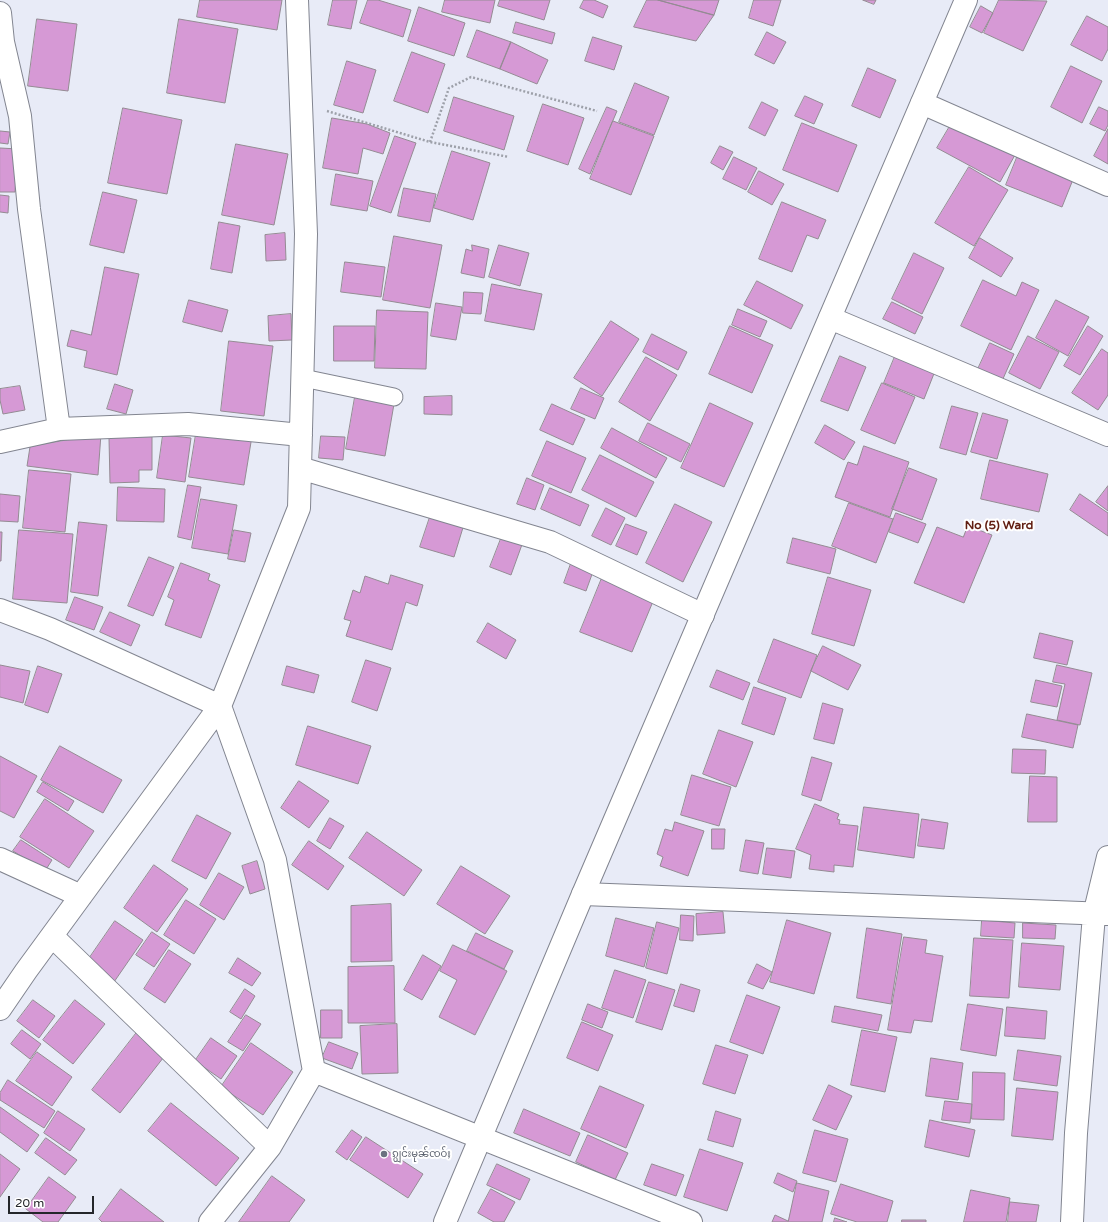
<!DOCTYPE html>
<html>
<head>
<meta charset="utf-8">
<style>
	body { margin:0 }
	#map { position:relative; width:1108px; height:1222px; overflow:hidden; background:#e8ebf7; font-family:"Varela Round",sans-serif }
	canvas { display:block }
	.scale { position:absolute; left:8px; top:1196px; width:86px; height:18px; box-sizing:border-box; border:2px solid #24262a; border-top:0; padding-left:5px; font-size:12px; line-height:14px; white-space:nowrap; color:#24262a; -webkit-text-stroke:3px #fff; paint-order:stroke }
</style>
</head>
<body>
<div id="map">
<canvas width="1108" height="1222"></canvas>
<div class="scale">20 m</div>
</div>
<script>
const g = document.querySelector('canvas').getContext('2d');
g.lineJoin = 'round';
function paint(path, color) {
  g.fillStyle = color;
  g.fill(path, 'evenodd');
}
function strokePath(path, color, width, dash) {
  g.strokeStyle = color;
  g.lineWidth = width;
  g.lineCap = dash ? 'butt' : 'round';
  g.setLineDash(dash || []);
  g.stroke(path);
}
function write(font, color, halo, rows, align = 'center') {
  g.font = font + ' "Varela Round","Noto Sans Myanmar",sans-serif';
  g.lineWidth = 4;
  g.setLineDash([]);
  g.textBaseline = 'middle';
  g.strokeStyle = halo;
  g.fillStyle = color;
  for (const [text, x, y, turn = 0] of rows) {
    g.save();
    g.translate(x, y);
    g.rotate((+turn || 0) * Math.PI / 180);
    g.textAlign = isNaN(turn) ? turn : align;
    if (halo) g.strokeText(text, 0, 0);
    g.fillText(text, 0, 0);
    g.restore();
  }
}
const building = new Path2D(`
	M200 0H282L277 30 197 17Z
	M333 0H357L351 29 328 25Z
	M368 0H378L411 10 403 37 360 23Z
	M445 0H495L490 23 442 12Z
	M500 0H550L544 20 498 6Z
	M584 0H594L608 6 603 18 580 8Z
	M647 0H658L714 15 696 41 634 27Z
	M658 0H719L714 15Z
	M754 0H781L773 26 749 18Z
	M863 0H876L874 4Z
	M999 0 1047 1 1023 51 984 33Z
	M981 6 993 13 982 33 970 27Z
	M419 7 465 23 454 56 408 41Z
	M1087 16 1108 27V49L1102 61 1071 45Z
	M37 19 77 24 68 91 28 86Z
	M179 19 238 29 225 103 167 93Z
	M516 22 555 33 552 44 513 33Z
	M477 30 511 42 500 69 467 57Z
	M767 32 786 42 774 64 755 55Z
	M593 37 622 46 614 70 585 61Z
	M511 42 548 60 537 84 500 69Z
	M412 52 445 64 428 113 394 101Z
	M347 61 376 70 363 113 334 105Z
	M1071 66 1102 81 1082 123 1051 107Z
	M868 68 896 80 880 118 852 106Z
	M635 83 669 97 654 135 619 122Z
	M805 96 823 104 814 124 795 116Z
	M454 97 514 116 504 150 444 131Z
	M762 102 778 110 765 136 749 128Z
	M543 104 584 118 568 165 527 151Z
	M607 107 617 111 590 174 579 169Z
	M1099 107 1108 111V125L1105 131 1090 124Z
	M123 108 182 120 167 194 108 183Z
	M332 118 367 124 390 133 383 154 363 148 358 174 323 168Z
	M613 121 654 136 631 195 590 179Z
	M953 121 1015 155 1000 182 937 148Z
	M802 123 857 145 838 192 783 170Z
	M1108 129V164L1094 156Z
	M0 131 10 132 8 144 0 143Z
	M395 136 416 143 391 213 370 206Z
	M236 144 288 154 274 225 222 215Z
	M720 146 733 152 723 170 711 163Z
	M0 148 18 149 15 192H0Z
	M452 151 490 163 473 220 434 208Z
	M1018 155 1074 177 1062 207 1006 185Z
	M734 157 757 168 746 190 723 179Z
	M969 167 1008 190 974 246 935 223Z
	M759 171 784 184 772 205 748 192Z
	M336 174 373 181 367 211 331 205Z
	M404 188 436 194 430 222 398 216Z
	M103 192 137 200 124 253 90 245Z
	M0 195 9 196 8 213 0 212Z
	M782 202 826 220 818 239 807 235 792 272 759 259Z
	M219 222 240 226 232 273 211 269Z
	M285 233 286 260 266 261 265 235Z
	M394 236 442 245 430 308 383 300Z
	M980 238 1013 258 1001 277 969 258Z
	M472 245 489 249 484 278 461 273 466 249 472 251Z
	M499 245 529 253 520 286 489 277Z
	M914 253 944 268 922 314 892 299Z
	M345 262 385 267 381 297 341 292Z
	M105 267 139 274 117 375 84 367 87 351 67 346 71 330 91 335Z
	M983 280 1016 296 1022 282 1039 290 1011 350 961 326Z
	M757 281 803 305 791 329 744 305Z
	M492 284 542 294 534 330 485 321Z
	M464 292 483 293 481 314 463 313Z
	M189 300 228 310 222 332 183 322Z
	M1056 300 1089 317 1068 356 1036 338Z
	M892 302 923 317 915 334 883 319Z
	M436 303 462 307 456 340 431 336Z
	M738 309 767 321 760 337 732 325Z
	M377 310 428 312 426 369 375 368Z
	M291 314 292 340 269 341 268 316Z
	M611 321 639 339 602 396 574 378Z
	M334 326H375L374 361H334Z
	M730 326 773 345 752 393 709 374Z
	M1088 326 1103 336 1080 375 1064 366Z
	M652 334 687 352 678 370 643 352Z
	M1028 336 1059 352 1040 389 1009 373Z
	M229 341 273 346 264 416 221 411Z
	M990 343 1014 354 1002 381 978 369Z
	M1102 349 1108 353V395L1098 410 1072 393Z
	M896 354 935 371 924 399 884 383Z
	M840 356 866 367 848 411 821 401Z
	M646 357 677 375 650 421 619 402Z
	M882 383 915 397 895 444 861 430Z
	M115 384 133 390 126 414 107 409Z
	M20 386 25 410 3 414 0 400V389Z
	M581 388 604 398 595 419 571 409Z
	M452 396V415L424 414V397Z
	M355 397 394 404 385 456 346 449Z
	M710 403 753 423 724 487 681 468Z
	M552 404 585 419 573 445 540 430Z
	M952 406 978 413 966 455 940 448Z
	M983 413 1008 420 997 459 971 452Z
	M648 423 690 444 681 462 639 441Z
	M825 425 855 442 844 460 815 443Z
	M197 428 252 436 244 485 189 477Z
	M612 428 667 458 656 478 601 448Z
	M101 434 98 475 27 466 30 447Z
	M163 435 191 438 185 482 157 478Z
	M321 436 345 437 343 460 319 458Z
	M152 437V470H139V482L110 483 109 438Z
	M547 441 586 458 571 493 532 476Z
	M864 446 909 462 890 517 835 497 848 462 857 465Z
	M600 455 654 482 636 517 582 490Z
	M990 460 1048 474 1039 512 981 499Z
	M909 468 937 479 922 520 892 509Z
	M29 470 71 474 65 532 23 528Z
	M527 478 544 485 535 510 517 504Z
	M188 485 201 487 191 540 178 537Z
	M1108 486V511L1096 502Z
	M118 487 165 489 164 522 117 521Z
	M550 488 589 505 580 526 541 509Z
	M0 494 20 496 18 522 0 521Z
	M1080 494 1108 513V536L1070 510Z
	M201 499 237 505 228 554 192 548Z
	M849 503 893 519 876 563 832 546Z
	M675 504 712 522 683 582 646 563Z
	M606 508 625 518 611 545 592 536Z
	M432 511 465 521 454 557 420 547Z
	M896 513 926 524 918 543 889 532Z
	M79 522 107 525 98 596 71 592Z
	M626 524 647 532 637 555 616 546Z
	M968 526 992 535 964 603 914 583 937 527 963 537Z
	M19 530 73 534 67 603 13 599Z
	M234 530 251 533 245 562 228 559Z
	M504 531 524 539 511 575 490 567Z
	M0 532H2L1 561H0Z
	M793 538 836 549 830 574 787 563Z
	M149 557 174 567 153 616 128 606Z
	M573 558 595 566 586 591 564 583Z
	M181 563 210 574 208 580 220 585 201 638 165 625 174 600 168 597Z
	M391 575 423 585 417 606 406 602 392 650 346 636 351 621 344 619 353 590 360 593 365 576 388 584Z
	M828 577 871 590 854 646 812 634Z
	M602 578 654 599 632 652 580 632Z
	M75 597 103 607 94 630 66 620Z
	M110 612 140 625 131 646 100 632Z
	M488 623 516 640 506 659 477 642Z
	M1040 633 1073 641 1067 665 1034 658Z
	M774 639 817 655 801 698 758 682Z
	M823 646 861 665 848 690 811 671Z
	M366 660 391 668 377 711 352 702Z
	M0 665 30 671 23 703 0 697Z
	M1057 665 1092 673 1080 725 1057 720 1065 684 1053 682Z
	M38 666 62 674 48 713 25 705Z
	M287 666 319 675 314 693 282 685Z
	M717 670 750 683 743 700 710 687Z
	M1036 680 1062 686 1057 707 1031 702Z
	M754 687 786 698 774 735 742 724Z
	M823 703 843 709 834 744 814 739Z
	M1027 714 1078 725 1073 748 1022 737Z
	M308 726 371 746 358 784 296 765Z
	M719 730 753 742 736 787 703 774Z
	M60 746 122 780 103 813 41 780Z
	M1013 749 1046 750 1045 774 1012 773Z
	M0 756 37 776 14 818 0 811Z
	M812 757 832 763 821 801 802 795Z
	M692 775 731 787 719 826 681 815Z
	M1030 776 1057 777V822H1028Z
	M299 781 329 801 309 828 281 808Z
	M43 782 74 801 68 811 37 792Z
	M45 799 94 831 69 868 20 837Z
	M815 804 839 814 837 819 840 820 839 824 858 826 853 867 834 865V872L809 869 811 855 796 849Z
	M864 807 919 814 914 858 858 850Z
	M197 815 231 833 206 879 172 861Z
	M330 818 344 826 330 849 317 841Z
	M922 819 948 823 944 849 918 846Z
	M675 822 704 831 688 876 660 866 663 857 657 854 665 829 672 831Z
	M712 829H725L724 849H712Z
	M367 832 422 870 404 896 349 858Z
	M21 840 52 860 45 871 13 851Z
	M746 840 764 843 758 874 740 871Z
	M309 841 344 866 328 890 292 865Z
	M767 848 795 851 791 878 763 874Z
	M257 861 265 889 250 894 242 866Z
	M154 865 188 889 157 932 124 908Z
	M461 866 510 896 485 934 437 904Z
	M219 873 244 887 224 920 200 905Z
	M186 900 216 919 194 954 164 935Z
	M391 904 392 961 351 962V906Z
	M723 912 725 933 697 935 696 914Z
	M681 915 694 916 693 941 680 940Z
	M616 918 654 928 644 967 606 956Z
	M787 920 831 933 814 994 770 982Z
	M982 920 1015 923 1014 938 981 936Z
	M115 921 143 940 114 982 86 963Z
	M657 922 679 928 667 974 646 968Z
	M1023 923 1056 925 1055 939 1023 938Z
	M867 928 902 934 891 1004 857 998Z
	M152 932 170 944 154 967 136 955Z
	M476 933 513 951 504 969 467 951Z
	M904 937 927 940 925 953 943 956 932 1022 914 1020 911 1033 888 1030Z
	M974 938 1013 940 1009 998 970 996Z
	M1022 943 1064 946 1060 990 1019 987Z
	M453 945 507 971 475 1035 439 1017 457 980 440 971Z
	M169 950 191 964 165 1003 144 989Z
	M423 955 441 966 422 1000 404 990Z
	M238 958 261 973 252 986 229 973Z
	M757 964 772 972 763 989 748 983Z
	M394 966 395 1023H348V967Z
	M615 970 646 980 633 1018 602 1008Z
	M649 982 675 990 662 1030 636 1022Z
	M681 984 700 990 694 1012 674 1006Z
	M245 989 255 996 241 1019 230 1012Z
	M747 995 780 1007 763 1054 730 1042Z
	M33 1000 55 1016 39 1038 17 1021Z
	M75 1000 105 1024 73 1064 43 1040Z
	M588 1004 608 1012 602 1028 582 1020Z
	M968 1004 1003 1009 996 1056 961 1050Z
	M835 1006 882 1015 878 1031 832 1022Z
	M1007 1007 1047 1011 1045 1039 1005 1036Z
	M321 1010H342V1038H321Z
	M246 1015 261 1024 243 1051 228 1042Z
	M582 1022 613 1035 598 1071 567 1058Z
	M397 1024 398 1073 362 1074 360 1026Z
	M22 1030 41 1044 30 1059 11 1044Z
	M862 1030 897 1037 885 1092 851 1085Z
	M138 1031 167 1053 120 1113 92 1090Z
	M211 1038 237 1056 221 1079 195 1061Z
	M329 1042 358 1053 352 1069 322 1058Z
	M251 1043 293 1072 263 1115 221 1087Z
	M716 1045 748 1055 735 1094 703 1084Z
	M1018 1050 1061 1056 1057 1086 1014 1080Z
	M37 1052 72 1077 52 1106 16 1081Z
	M931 1058 963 1063 958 1100 926 1096Z
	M973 1072 1005 1073 1004 1120 972 1119Z
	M8 1080 55 1111 44 1128 0 1100V1093Z
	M829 1085 852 1096 836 1130 813 1120Z
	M600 1086 644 1105 626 1148 581 1129Z
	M1017 1088 1058 1092 1053 1140 1012 1136Z
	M945 1101 972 1104 970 1123 942 1120Z
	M171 1103 239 1158 216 1186 148 1131Z
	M0 1107 39 1135 27 1152 0 1132Z
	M524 1109 580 1133 570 1156 514 1133Z
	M58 1111 85 1129 70 1151 44 1133Z
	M716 1111 741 1119 733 1147 708 1140Z
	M930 1120 975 1130 969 1157 925 1147Z
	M352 1130 362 1137 347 1160 336 1152Z
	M815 1130 848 1139 836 1182 803 1173Z
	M588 1135 628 1153 615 1180 576 1162Z
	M366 1137 423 1174 408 1198 350 1160Z
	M46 1138 77 1160 65 1175 35 1153Z
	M700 1149 743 1163 727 1211 684 1197Z
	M0 1154 20 1169 0 1197Z
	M497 1164 530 1179 520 1200 487 1185Z
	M652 1164 684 1175 676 1196 644 1185Z
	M778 1173 797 1181 793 1192 774 1183Z
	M272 1176 305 1200 289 1222H239Z
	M49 1177 76 1197 58 1222H43L26 1209Z
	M797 1183 829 1191 822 1222H772L775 1215 788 1221Z
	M841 1184 893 1201 887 1222H857L831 1214Z
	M121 1189 164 1222H102L99 1219Z
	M491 1189 515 1202 504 1222H494L478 1213Z
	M971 1190 1010 1198 1006 1222H964Z
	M1010 1202 1039 1205 1036 1222H1008Z
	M835 1218 847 1222H834Z
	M902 1220H926V1222H902Z`);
const path = new Path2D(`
	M327 111 430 142 509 157
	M430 142 449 88 471 77 597 111`);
const service = new Path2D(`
	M303 378 394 397`);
const minor = new Path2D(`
	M0 13 3 42 20 116 29 209 59 429
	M922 103 1108 185
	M830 318 1108 435
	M0 442 59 429 188 424 301 435
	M300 468 550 542 703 615
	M0 610 50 629 220 706 275 860 314 1071 270 1147 210 1222
	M0 859 81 896
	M583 894 1108 914
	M52 936 270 1147
	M0 1009 26 971 220 706 299 508 306 234 297 0
	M314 1071 691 1222
	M1072 1222 1076 1133 1094 915 1108 857`);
const tertiary = new Path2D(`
	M445 1222 583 894 966 0`);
const markers = [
	[384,1154,4,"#6b7280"]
];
const worshipNames = [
	["ၵျွင်းမုၼ်ၸဝ်ႈ",392,1154]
];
const quarterNames = [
	["No (5) Ward",999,526]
];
paint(building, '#d699d5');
strokePath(building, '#948b93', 1);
strokePath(service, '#828590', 19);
strokePath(minor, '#828590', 24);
strokePath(tertiary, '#828590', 24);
strokePath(path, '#9da0a9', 2.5, [2, 2]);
strokePath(service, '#fff', 17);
strokePath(minor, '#fff', 22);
strokePath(tertiary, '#fff', 22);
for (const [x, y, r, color] of markers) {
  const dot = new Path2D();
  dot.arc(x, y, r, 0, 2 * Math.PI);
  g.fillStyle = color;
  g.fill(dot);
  strokePath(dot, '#fff', 1.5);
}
write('10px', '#5b616d', '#fff', worshipNames, 'left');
write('bold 12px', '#611e12', '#fff', quarterNames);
</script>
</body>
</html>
